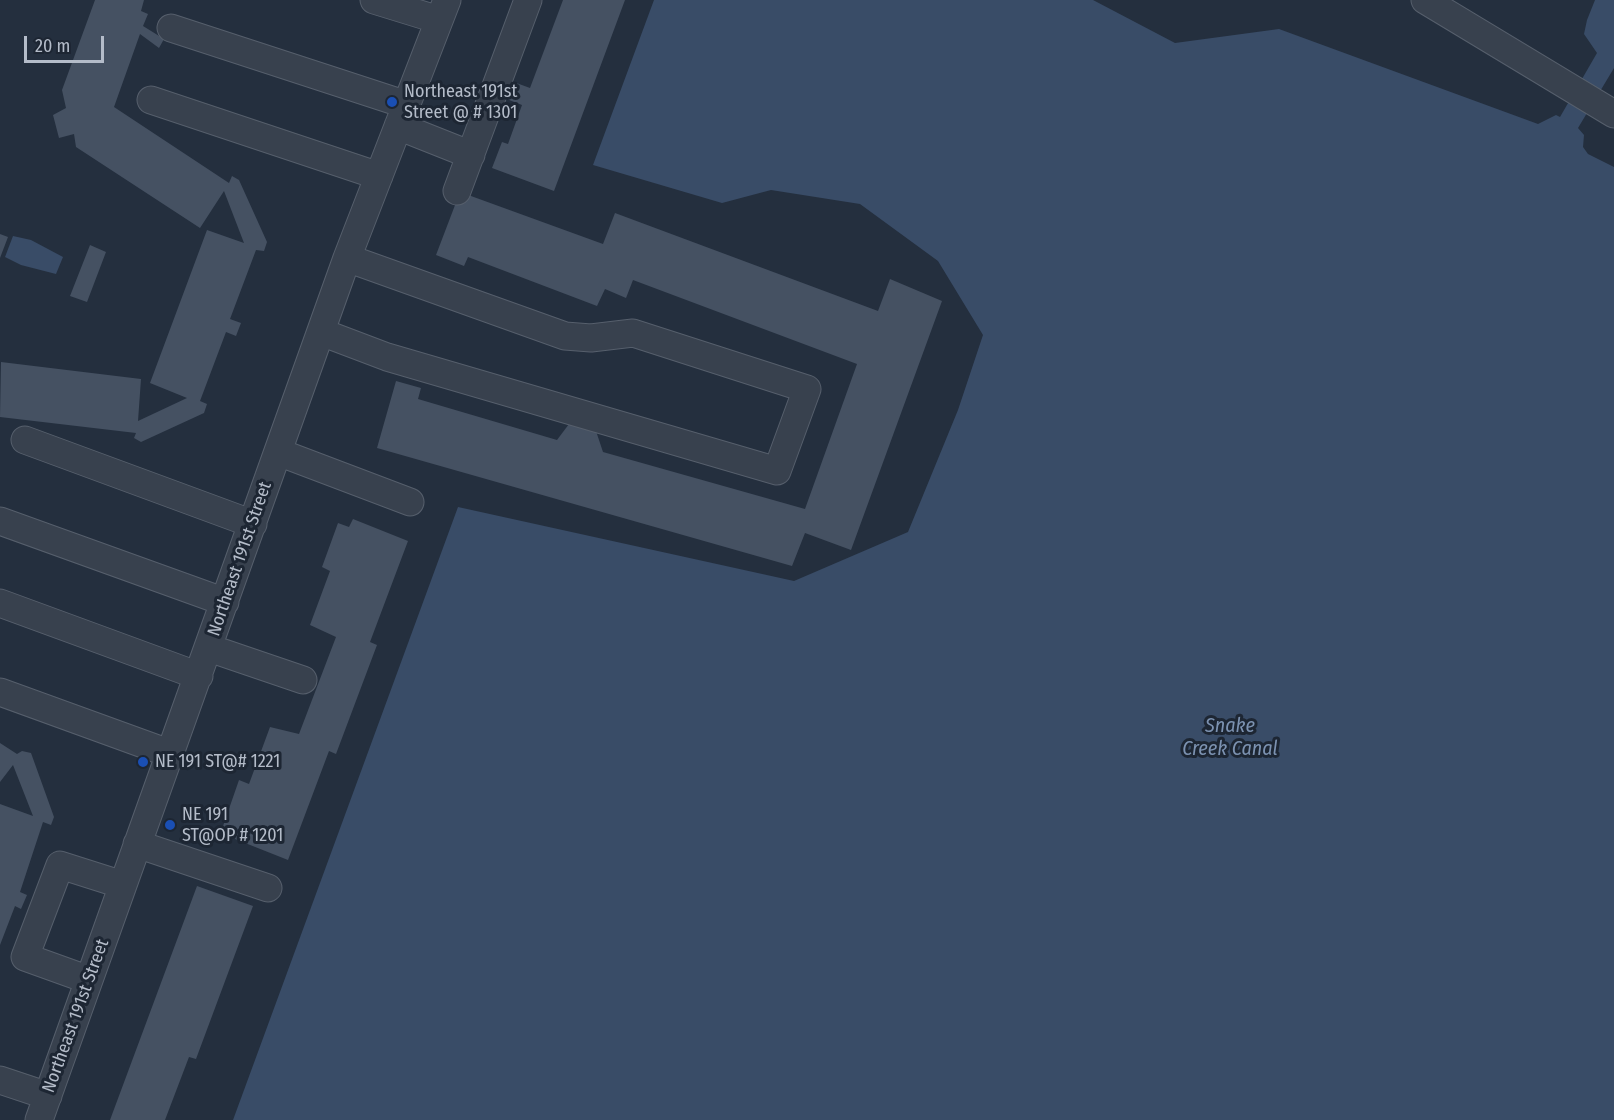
<!DOCTYPE html>
<html>
<head>
<meta charset="utf-8">
<style>
	body { margin:0 }
	#map { position:relative; width:1614px; height:1120px; overflow:hidden; background:#242f3e; font-family:"Fira Sans Condensed",sans-serif }
	canvas { display:block }
	.scale { position:absolute; left:24px; top:36px; width:80px; height:27px; box-sizing:border-box; border:3px solid #b4bcc9; border-top:0; padding-left:8px; font-size:18px; line-height:21px; white-space:nowrap; color:#b4bcc9; -webkit-text-stroke:4px #1d2633; paint-order:stroke }
</style>
</head>
<body>
<div id="map">
<canvas width="1614" height="1120"></canvas>
<div class="scale">20 m</div>
</div>
<script>
const g = document.querySelector('canvas').getContext('2d');
g.lineJoin = 'round';
function paint(path, color) {
  g.fillStyle = color;
  g.fill(path, 'evenodd');
}
function strokePath(path, color, width, dash) {
  g.strokeStyle = color;
  g.lineWidth = width;
  g.lineCap = dash ? 'butt' : 'round';
  g.setLineDash(dash || []);
  g.stroke(path);
}
function write(font, color, halo, rows, align = 'center') {
  g.font = font + ' "Fira Sans Condensed",sans-serif';
  g.lineWidth = 6;
  g.setLineDash([]);
  g.textBaseline = 'middle';
  g.strokeStyle = halo;
  g.fillStyle = color;
  for (const [text, x, y, turn = 0] of rows) {
    g.save();
    g.translate(x, y);
    g.rotate((+turn || 0) * Math.PI / 180);
    g.textAlign = isNaN(turn) ? turn : align;
    if (halo) g.strokeText(text, 0, 0);
    g.fillText(text, 0, 0);
    g.restore();
  }
}
const water = new Path2D(`
	M654 0H1093L1175 43 1279 29 1538 124 1556 115 1560 117 1597 53 1584 34 1587 20 1595 0H1614V68L1578 128 1584 135 1583 147 1588 154 1614 167V1120H233L458 507 794 581 908 532 958 410 983 335 938 261 860 204 771 190 722 203 593 165Z
	M13 236 31 240 63 257 56 274 21 265 5 257Z`);
const building = new Path2D(`
	M95 0H144L141 11 148 14 143 26 164 39 159 48 140 34 114 107 229 183 232 176 239 180 267 242 264 251 256 250 230 319 241 323 236 336 226 332 200 401 207 404 204 413 141 442 134 438 136 433 0 417 1 362 141 379 138 421 187 398 150 383 207 230 244 243 224 191 200 228 76 147 74 134 59 138 53 115 66 108 62 90Z
	M563 0H625L554 191 492 168 502 142 508 144 522 105 504 98 511 81 530 88Z
	M460 192 603 244 615 213 878 311 890 279 942 301 851 550 805 533 792 566 377 448 396 381 421 388 418 399 557 440 572 420 595 428 603 452 805 509 857 364 633 280 626 298 605 289 597 306 468 257 464 266 436 255Z
	M0 234 8 237 0 258Z
	M90 245 106 252 87 302 70 296Z
	M353 519 408 541 370 642 377 645 336 754 329 751 288 860 235 839 236 834 222 829 239 780 249 784 270 727 299 734 336 637 310 625 330 571 322 567 338 523 349 527Z
	M0 743 17 754 22 751 31 753 54 817 51 825 43 822 20 892 27 895 21 909 15 906 0 945V804L33 816 13 765 0 782Z
	M197 886 253 906 196 1059 189 1057 165 1120H110Z`);
const minor = new Path2D(`
	M374 0 439 20
	M1425 0 1614 114
	M171 28 407 105
	M151 100 379 176
	M398 126 471 155
	M457 191 528 0
	M321 332 387 357 777 471 807 389 633 333 591 338 565 336 347 258
	M25 440 253 524
	M278 452 410 502
	M0 521 225 602
	M0 603 199 676
	M209 648 303 680
	M0 692 171 754
	M137 844 268 888
	M89 980 25 957 60 865 123 885
	M0 1080 48 1096
	M39 1120 347 258 447 0`);
const markers = [
	[392,102,6,"#1a4fb4"],
	[143,762,6,"#1a4fb4"],
	[170,825,6,"#1a4fb4"]
];
const poiNames = [
	["Northeast 191st",404,92],
	["Street @ # 1301",404,113],
	["NE 191 ST@# 1221",155,762],
	["NE 191",182,815],
	["ST@OP # 1201",182,836]
];
const streetNames = [
	["Northeast 191st Street",240,559,-71],
	["Northeast 191st Street",76,1016,-70]
];
const waterNames = [
	["Snake",1230,726],
	["Creek Canal",1230,749]
];
paint(water, '#394c67');
paint(building, '#455162');
strokePath(minor, '#565f6c', 29);
strokePath(minor, '#38414e', 27);
for (const [x, y, r, color] of markers) {
  const dot = new Path2D();
  dot.arc(x, y, r, 0, 2 * Math.PI);
  g.fillStyle = color;
  g.fill(dot);
  strokePath(dot, '#1d2633', 2);
}
write('18px', '#b4bcc9', '#1d2633', poiNames, 'left');
write('18px', '#b4bcc9', '#1d2633', streetNames);
write('italic 20px', '#7c92b1', '#1d2633', waterNames);
</script>
</body>
</html>
